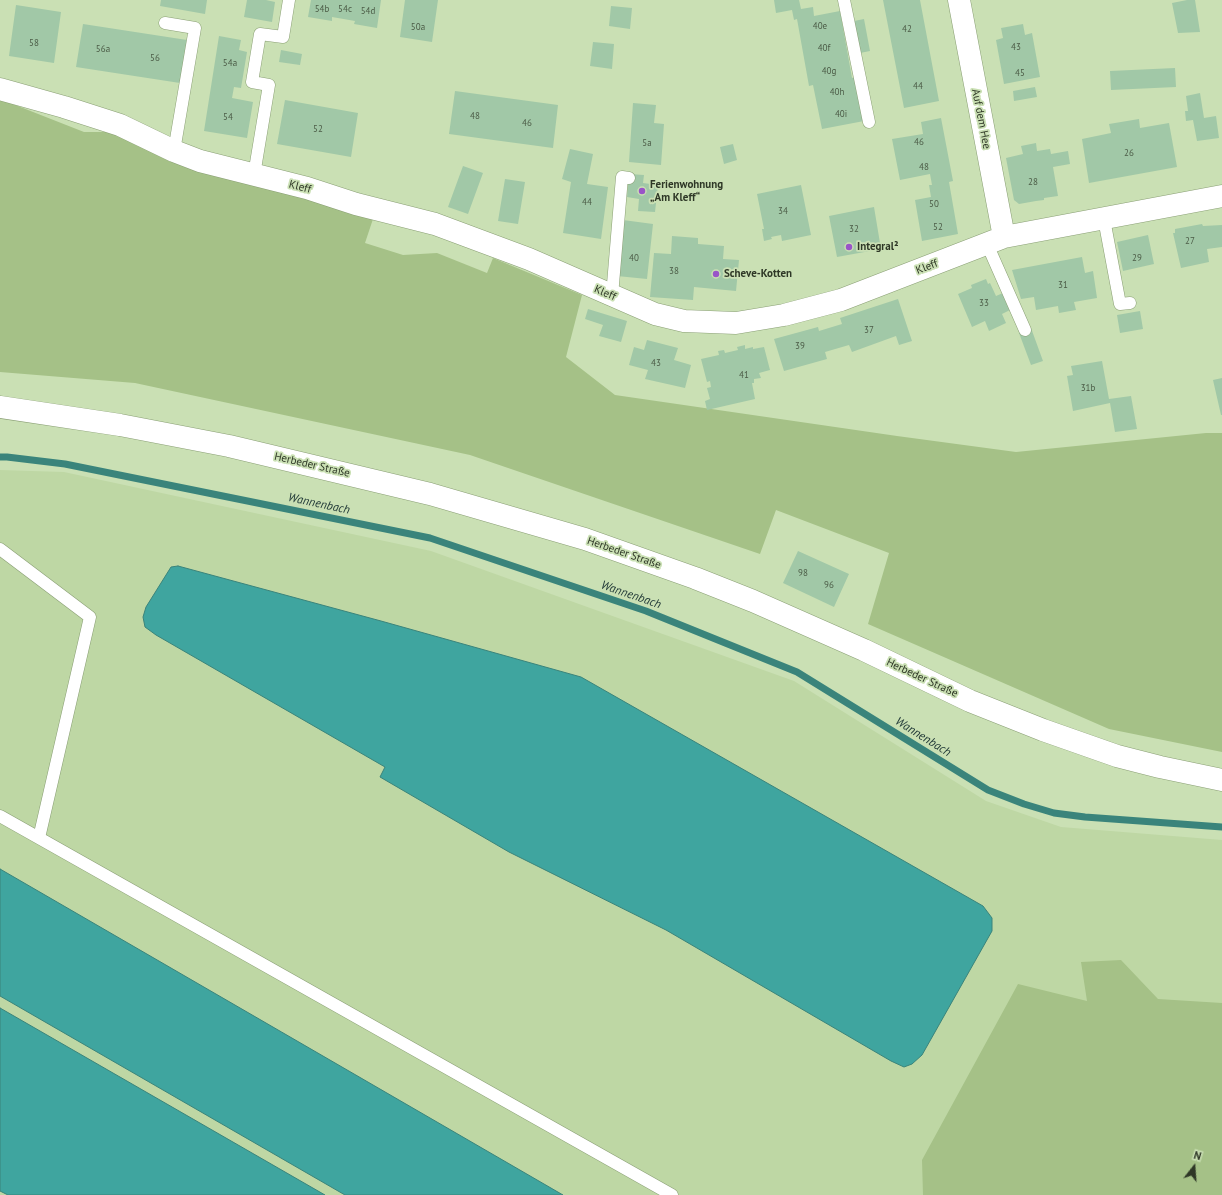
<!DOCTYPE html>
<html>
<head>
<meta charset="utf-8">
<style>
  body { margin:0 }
  #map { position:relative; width:1222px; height:1195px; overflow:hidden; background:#cae0b4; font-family:"PT Sans",sans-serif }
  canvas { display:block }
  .north { position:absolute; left:1174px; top:1147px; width:40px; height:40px; -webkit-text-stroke:3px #cae0b4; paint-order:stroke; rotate:17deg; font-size:11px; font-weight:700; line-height:16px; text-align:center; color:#2e3726 }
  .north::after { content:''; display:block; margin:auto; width:14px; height:18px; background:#2e3726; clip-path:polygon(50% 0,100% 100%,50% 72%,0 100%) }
</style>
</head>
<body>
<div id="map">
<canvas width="1222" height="1195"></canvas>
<div class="north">N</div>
</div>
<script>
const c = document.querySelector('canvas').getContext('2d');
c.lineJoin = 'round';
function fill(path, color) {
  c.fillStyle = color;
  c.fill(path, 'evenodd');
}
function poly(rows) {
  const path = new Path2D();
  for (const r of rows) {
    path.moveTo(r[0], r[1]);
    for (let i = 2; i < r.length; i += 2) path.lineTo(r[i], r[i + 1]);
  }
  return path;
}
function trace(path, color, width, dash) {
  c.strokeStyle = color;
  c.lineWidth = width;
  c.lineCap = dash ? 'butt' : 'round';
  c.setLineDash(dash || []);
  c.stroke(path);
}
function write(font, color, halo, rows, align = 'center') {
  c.font = font + ' "PT Sans",sans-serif';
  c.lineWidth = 3.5;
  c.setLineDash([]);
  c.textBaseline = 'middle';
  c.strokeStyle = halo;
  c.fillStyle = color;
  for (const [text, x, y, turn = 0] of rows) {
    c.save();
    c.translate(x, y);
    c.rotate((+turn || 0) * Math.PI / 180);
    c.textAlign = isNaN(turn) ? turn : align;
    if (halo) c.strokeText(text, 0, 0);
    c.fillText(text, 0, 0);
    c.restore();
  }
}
const built = poly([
  [0,470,64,472,431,551,794,681,986,801,1061,827,1222,840,1222,1195,0,1195]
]);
const green = poly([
  [0,99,84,132,110,132,374,216,365,243,403,255,437,253,487,273,493,258,582,295,566,357,615,395,897,436,1016,452,1206,433,1222,433,1222,752,1109,729,868,624,889,553,776,510,760,554,470,455,135,383,0,372],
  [1121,960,1158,999,1222,1003,1222,1195,923,1195,922,1160,1018,984,1087,1001,1081,962]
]);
const water = poly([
  [178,566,381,621,581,677,983,906,992,918,992,931,922,1055,912,1064,904,1067,891,1061,666,930,509,852,380,777,385,767,156,635,145,627,143,617,146,607,171,567,178,566],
  [0,869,563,1195,345,1195,0,996,0,869],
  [0,1008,325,1195,8,1195,0,1191,0,1008]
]);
const stream = poly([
  [0,457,7,457,65,464,430,538,646,611,797,672,988,790,1024,804,1054,813,1085,817,1222,827]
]);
const building = poly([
  [161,0,207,0,205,14,160,6],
  [247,0,266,0,275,2,272,22,244,17],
  [311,0,381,0,377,28,354,24,355,21,332,17,332,21,308,17],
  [405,0,438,0,432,42,400,37],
  [774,0,799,0,801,9,813,7,814,16,840,11,852,78,856,77,864,121,822,129,813,85,809,86,797,19,794,20,792,10,776,13],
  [883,0,920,0,939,101,904,108],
  [1187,0,1195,0,1200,32,1178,33,1172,3],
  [16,5,61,12,54,63,9,56],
  [611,6,632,8,630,29,609,26],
  [864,19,870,51,860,53,854,21],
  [83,24,187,40,180,83,76,67],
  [1023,24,1025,35,1032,33,1040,77,1004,84,996,40,1003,38,1001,28],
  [219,36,241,40,239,50,247,52,241,88,234,87,232,98,253,102,247,138,204,131],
  [593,42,614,44,612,69,590,66],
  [281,50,302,54,300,65,279,62],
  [1175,68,1176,87,1111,90,1110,71],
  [1035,87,1037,97,1014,101,1013,91],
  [455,91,558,105,553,148,449,134],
  [1200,93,1204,118,1216,116,1219,138,1197,141,1193,120,1186,121,1185,111,1188,111,1186,96],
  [285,100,358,113,351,157,277,144],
  [633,103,656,105,654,123,664,124,661,165,629,162],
  [941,118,953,181,949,182,958,234,922,241,915,200,931,197,929,185,932,185,930,174,900,180,892,139,923,134,921,122],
  [1139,119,1140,128,1169,123,1177,167,1089,183,1082,139,1111,133,1109,124],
  [1036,143,1037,151,1050,149,1051,154,1068,151,1070,164,1053,167,1058,196,1044,198,1044,200,1036,201,1019,204,1014,200,1006,158,1023,154,1021,146],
  [733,144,737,160,724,164,720,147],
  [570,149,593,154,587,184,608,187,601,239,563,233,571,182,562,179],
  [463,166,483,173,468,214,448,207],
  [629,174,644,175,643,183,658,185,655,212,638,211,639,199,627,197],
  [505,179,525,182,518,224,498,221],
  [801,185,811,235,782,241,781,235,771,237,772,239,764,241,762,229,764,229,757,194],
  [874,207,881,249,837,257,829,216],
  [623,220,653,224,647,279,617,276],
  [1202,224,1203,226,1222,225,1222,247,1207,249,1209,262,1181,268,1173,233,1175,233,1175,229],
  [1148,235,1154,264,1123,271,1117,242],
  [672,236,698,238,698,244,724,246,723,259,739,260,736,291,694,287,693,300,650,297,654,253,671,254],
  [1082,257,1085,273,1093,271,1097,298,1074,302,1076,310,1059,313,1058,306,1036,310,1034,297,1021,299,1012,270],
  [986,279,988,284,990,283,996,296,1003,293,1010,310,1002,314,1006,323,989,331,985,321,972,327,958,294,972,288,971,285],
  [898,299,912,341,899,345,896,336,852,352,849,345,825,352,827,359,784,371,774,339,818,327,819,331,842,324,840,318],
  [588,309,627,321,621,342,599,336,603,325,585,319],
  [1140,311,1143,329,1120,333,1117,315],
  [1031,328,1043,361,1031,365,1019,333],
  [647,340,678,348,674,360,691,365,685,388,645,379,648,370,629,365,634,347,644,350],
  [745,345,745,349,753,347,753,349,764,347,770,370,759,373,761,378,754,379,754,383,752,383,755,399,707,410,705,401,710,399,707,388,711,387,710,381,707,382,701,359,719,355,718,351,724,350,725,353,738,350,737,347],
  [1102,361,1109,399,1131,396,1137,429,1115,432,1110,403,1073,411,1067,376,1073,375,1071,366],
  [1222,378,1222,415,1221,415,1213,380],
  [798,551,849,574,834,607,783,583]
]);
const lane = poly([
  [844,0,869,122],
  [165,23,195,28,174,151],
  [254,175,269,85,252,82,260,34,283,37,289,0],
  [1104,219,1120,304,1130,303],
  [987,244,1025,330],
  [612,296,622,177,629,178],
  [0,549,90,617,39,838],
  [0,816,672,1195]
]);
const street = poly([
  [959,0,1004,237],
  [0,89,64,107,120,125,174,151,200,161,307,188,356,204,435,224,529,259,655,314,684,321,736,323,784,315,841,300,1004,237,1222,196]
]);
const secondary = poly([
  [0,407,120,425,229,446,430,494,585,539,695,578,753,601,864,650,970,701,1043,730,1117,756,1160,767,1222,780]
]);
const markers = [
  [642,191,4,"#9954c8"],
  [849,247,4,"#9954c8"],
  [716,274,4,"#9954c8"]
];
const numberNames = [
  ["54b",322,9],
  ["54c",345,9],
  ["54d",368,11],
  ["40e",820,26],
  ["50a",418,27],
  ["42",907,29],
  ["58",34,43],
  ["43",1016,47],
  ["40f",824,48],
  ["56a",103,49],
  ["56",155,58],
  ["54a",230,63],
  ["40g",829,71],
  ["45",1020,73],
  ["44",918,86],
  ["40h",837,92],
  ["40i",841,114],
  ["48",475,116],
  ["54",228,117],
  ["46",527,123],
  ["52",318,129],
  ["46",919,142],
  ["5a",647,143],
  ["26",1129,153],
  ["48",924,167],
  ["28",1033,182],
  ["44",587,202],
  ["50",934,204],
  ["34",783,211],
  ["52",938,227],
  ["32",854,229],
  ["27",1190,241],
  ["40",634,258],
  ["29",1137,258],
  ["38",674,271],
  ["31",1063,285],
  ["33",984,303],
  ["37",869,330],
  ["39",800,346],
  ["43",656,363],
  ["41",744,375],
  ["31b",1088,388],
  ["98",803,573],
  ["96",829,585]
];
const streetNames = [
  ["Auf dem Hee",981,119,79],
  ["Kleff",300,187,15],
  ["Kleff",927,267,-21],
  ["Kleff",605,293,23],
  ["Herbeder Straße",312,465,13],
  ["Herbeder Straße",624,553,19],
  ["Herbeder Straße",922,678,25]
];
const poiNames = [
  ["Ferienwohnung",650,185],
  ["„Am Kleff“",650,198],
  ["Integral²",857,247],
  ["Scheve-Kotten",724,274]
];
const waterNames = [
  ["Wannenbach",319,504,12],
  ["Wannenbach",631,595,19],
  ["Wannenbach",923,737,32]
];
fill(built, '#bed7a4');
fill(green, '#a5c187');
fill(water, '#3fa59f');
trace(water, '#3a847b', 1);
trace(stream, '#3a847b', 7);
fill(building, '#a1c8a7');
trace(lane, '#8a9f75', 13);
trace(street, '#8a9f75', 23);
trace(secondary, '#8a9f75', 23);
trace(lane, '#fff', 12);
trace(street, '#fff', 22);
trace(secondary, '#fff', 22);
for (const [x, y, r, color] of markers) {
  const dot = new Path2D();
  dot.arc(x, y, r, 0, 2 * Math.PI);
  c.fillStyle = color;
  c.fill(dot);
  trace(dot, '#cae0b4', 1.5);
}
write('9px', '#4b5b46', null, numberNames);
write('11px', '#2e3726', '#cae0b4', streetNames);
write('bold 11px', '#2e3726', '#cae0b4', poiNames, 'left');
write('italic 12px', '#223a38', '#cae0b4', waterNames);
</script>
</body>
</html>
